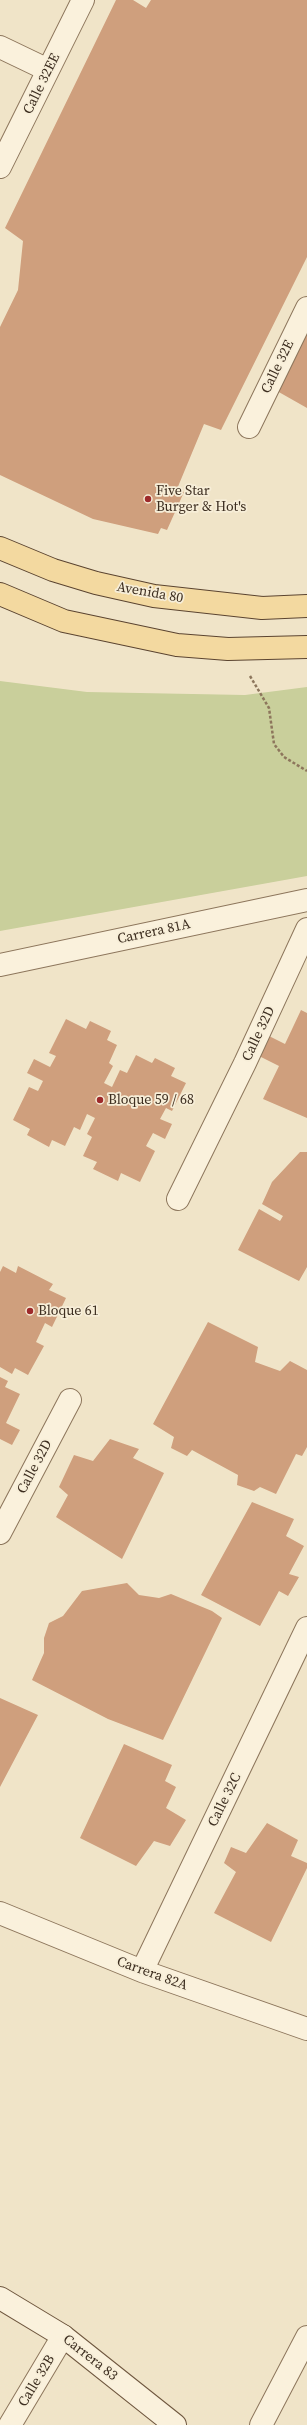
<!DOCTYPE html>
<html>
<head>
<meta charset="utf-8">
<style>
  body { margin:0 }
  canvas { display:block; background:#f0e4c8 }
</style>
</head>
<body>
<canvas width="307" height="2425"></canvas>
<script>
const c = document.querySelector('canvas').getContext('2d');
c.lineJoin = 'round';
function fill(path, color) {
  c.fillStyle = color;
  c.fill(path, 'evenodd');
}
function poly(rows) {
  const path = new Path2D();
  for (const r of rows) {
    path.moveTo(r[0], r[1]);
    for (let i = 2; i < r.length; i += 2) path.lineTo(r[i], r[i + 1]);
  }
  return path;
}
function trace(path, color, width, dash) {
  c.strokeStyle = color;
  c.lineWidth = width;
  c.lineCap = dash ? 'butt' : 'round';
  c.setLineDash(dash || []);
  c.stroke(path);
}
function write(font, color, halo, rows, align = 'center') {
  c.font = font + ' "Source Serif 4",serif';
  c.lineWidth = 3.5;
  c.setLineDash([]);
  c.textBaseline = 'middle';
  c.strokeStyle = halo;
  c.fillStyle = color;
  for (const [text, x, y, turn = 0] of rows) {
    c.save();
    c.translate(x, y);
    c.rotate((+turn || 0) * Math.PI / 180);
    c.textAlign = isNaN(turn) ? turn : align;
    if (halo) c.strokeText(text, 0, 0);
    c.fillText(text, 0, 0);
    c.restore();
  }
}
const green = poly([
  [0,681,87,692,245,695,307,687,307,876,0,931]
]);
const building = poly([
  [116,0,133,0,146,8,151,0,307,0,307,257,221,430,204,424,177,489,184,492,167,530,161,528,158,534,93,519,0,475,0,327,18,290,23,241,5,228],
  [307,328,307,408,277,391],
  [301,1010,307,1013,307,1118,263,1099,279,1066,259,1056,269,1036,285,1044],
  [66,1019,86,1029,90,1021,111,1031,107,1040,117,1045,109,1063,113,1066,104,1083,112,1087,120,1070,127,1073,136,1055,152,1063,155,1058,175,1068,171,1076,186,1083,172,1111,166,1108,160,1119,172,1124,165,1139,153,1133,146,1146,155,1151,140,1182,121,1173,118,1181,93,1169,97,1162,83,1156,92,1137,87,1134,95,1118,87,1114,80,1130,74,1127,65,1146,52,1140,49,1147,27,1135,30,1129,13,1120,29,1087,38,1091,43,1081,27,1073,34,1059,50,1067,56,1056,49,1053],
  [300,1152,307,1152,307,1267,299,1281,238,1250,259,1209,280,1221,283,1216,262,1204,272,1182],
  [3,1266,16,1273,18,1266,53,1284,49,1290,66,1298,52,1327,45,1323,36,1342,44,1346,28,1375,15,1368,12,1374,0,1367,0,1272],
  [208,1322,258,1347,255,1362,280,1371,290,1361,307,1370,307,1447,302,1456,296,1454,276,1494,260,1487,254,1491,237,1485,238,1475,192,1450,187,1456,171,1448,174,1437,153,1424],
  [0,1377,8,1381,5,1387,20,1394,6,1423,20,1430,12,1445,0,1439],
  [110,1439,139,1449,133,1458,164,1473,122,1559,56,1517,68,1495,59,1487,74,1455,93,1461],
  [252,1502,294,1519,286,1536,304,1546,289,1574,299,1577,288,1596,279,1591,260,1626,201,1595],
  [127,1583,139,1595,159,1598,171,1594,212,1611,222,1618,163,1740,108,1719,32,1680,44,1653,44,1638,49,1623,63,1616,82,1591],
  [0,1698,38,1715,0,1787],
  [124,1744,172,1765,165,1781,176,1787,166,1808,186,1820,170,1846,154,1841,136,1866,80,1838],
  [267,1823,298,1840,291,1856,307,1863,307,1868,271,1942,214,1913,236,1872,224,1863,231,1847,246,1853]
]);
const path = poly([
  [250,676,269,708,274,744,284,757,307,771]
]);
const street = poly([
  [0,47,48,70],
  [0,167,83,0],
  [249,427,307,308],
  [0,965,307,900],
  [178,1199,245,1063,307,929],
  [0,1533,70,1400],
  [0,1913,142,1971,307,2029],
  [142,1971,307,1628],
  [10,2425,63,2336],
  [261,2425,307,2337]
]);
const secondary = poly([
  [0,2298,63,2336,175,2425]
]);
const primary = poly([
  [0,548,53,570,96,583,154,596,262,608,307,606],
  [0,594,64,621,177,645,228,649,307,647]
]);
const markers = [
  [148,499,4,"#9e2a2b"],
  [100,1100,4,"#9e2a2b"],
  [30,1311,4,"#9e2a2b"]
];
const streetNames = [
  ["Calle 32EE",42,84,-64],
  ["Calle 32E",278,367,-64],
  ["Avenida 80",150,593,10],
  ["Carrera 81A",154,932,-12],
  ["Calle 32D",259,1034,-65],
  ["Calle 32D",35,1467,-62],
  ["Calle 32C",225,1800,-64],
  ["Carrera 82A",152,1974,20],
  ["Carrera 83",90,2358,38],
  ["Calle 32B",37,2381,-59]
];
const poiNames = [
  ["Five Star",156,491],
  ["Burger & Hot's",156,507],
  ["Bloque 59 / 68",108,1100],
  ["Bloque 61",38,1311]
];
fill(green, '#c9cf9b');
fill(building, '#cf9f7d');
trace(street, '#8d765c', 24);
trace(secondary, '#6f573f', 24);
trace(primary, '#5b4430', 24);
trace(path, '#8d765c', 2.5, [3, 2]);
trace(street, '#faf1dc', 22);
trace(secondary, '#faf1dc', 22);
trace(primary, '#f3d9a0', 22);
for (const [x, y, r, color] of markers) {
  const dot = new Path2D();
  dot.arc(x, y, r, 0, 2 * Math.PI);
  c.fillStyle = color;
  c.fill(dot);
  trace(dot, '#f7eed8', 1.5);
}
write('14px', '#3d2e20', '#f7eed8', streetNames);
write('14px', '#3d2e20', '#f7eed8', poiNames, 'left');
</script>
</body>
</html>
